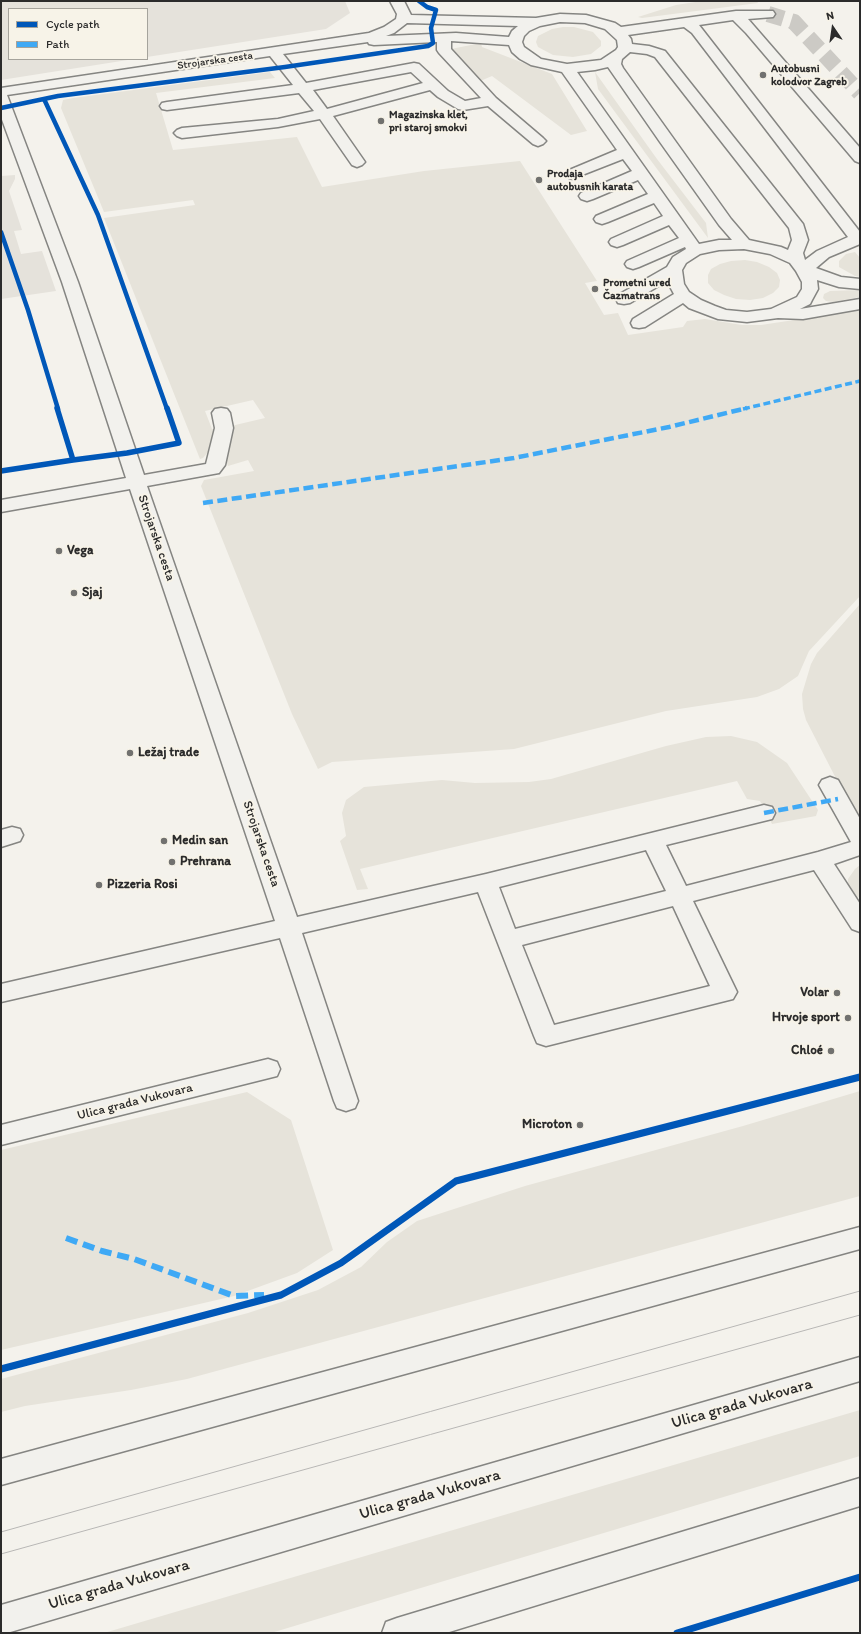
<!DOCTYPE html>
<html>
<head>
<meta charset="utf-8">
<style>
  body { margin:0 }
  #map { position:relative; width:861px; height:1634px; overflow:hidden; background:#f4f2ec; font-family:Itim,sans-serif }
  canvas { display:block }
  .frame { position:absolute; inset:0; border:2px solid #2b2b2b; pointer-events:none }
  .legend { position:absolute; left:8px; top:8px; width:140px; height:52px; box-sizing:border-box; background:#f7f3e8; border:1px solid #a5a39c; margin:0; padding:5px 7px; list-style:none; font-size:12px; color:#2b2b2b }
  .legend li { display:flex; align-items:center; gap:8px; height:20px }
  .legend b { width:20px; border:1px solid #a5a39c }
  .north { position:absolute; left:813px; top:8px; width:40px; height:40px; -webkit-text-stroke:3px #f7f3e8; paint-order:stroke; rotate:347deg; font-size:11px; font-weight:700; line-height:16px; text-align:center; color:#2b2b2b }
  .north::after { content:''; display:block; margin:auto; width:14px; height:18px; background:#2b2b2b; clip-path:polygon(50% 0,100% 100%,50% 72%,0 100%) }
</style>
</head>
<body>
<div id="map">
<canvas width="861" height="1634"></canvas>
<div class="frame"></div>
<ul class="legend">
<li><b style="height:5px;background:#0057b8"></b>Cycle path</li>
<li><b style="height:5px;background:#3fa9f5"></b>Path</li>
</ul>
<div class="north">N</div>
</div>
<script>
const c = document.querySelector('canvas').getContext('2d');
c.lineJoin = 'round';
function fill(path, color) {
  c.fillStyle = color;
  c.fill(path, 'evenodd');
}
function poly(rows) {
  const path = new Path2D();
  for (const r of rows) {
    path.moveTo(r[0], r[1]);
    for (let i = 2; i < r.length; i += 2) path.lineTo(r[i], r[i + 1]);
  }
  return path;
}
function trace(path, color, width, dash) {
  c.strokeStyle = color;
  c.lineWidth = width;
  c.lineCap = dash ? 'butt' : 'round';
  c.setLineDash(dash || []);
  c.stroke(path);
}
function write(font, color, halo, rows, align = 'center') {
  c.font = font + ' Itim,sans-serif';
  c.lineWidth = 4;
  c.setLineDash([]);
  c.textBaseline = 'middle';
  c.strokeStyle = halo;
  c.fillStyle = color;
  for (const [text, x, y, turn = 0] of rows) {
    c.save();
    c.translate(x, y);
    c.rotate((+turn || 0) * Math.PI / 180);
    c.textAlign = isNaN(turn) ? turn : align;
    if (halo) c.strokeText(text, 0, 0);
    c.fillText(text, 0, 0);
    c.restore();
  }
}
const built = poly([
  [1,1,345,1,350,13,326,29,147,57,147,9,9,9,9,59,134,59,1,80],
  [15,175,15,179,9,191,22,230,14,231,21,254,42,251,56,291,1,299,1,176]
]);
const green = poly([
  [702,1,757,1,758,3,642,18,638,17,676,5],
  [563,27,574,27,593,32,601,41,601,46,591,54,573,57,553,55,538,47,536,42,538,36,552,29],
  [481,43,482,47,552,74,587,131,571,135,492,76,478,82,446,50],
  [270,72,275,78,156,93,173,150,297,137,322,187,424,171,520,161,597,281,585,283,604,315,618,313,628,335,683,327,687,321,705,319,742,325,761,325,860,310,860,596,809,651,798,676,779,689,757,697,666,711,514,749,332,762,318,769,292,714,201,486,204,480,254,471,248,460,228,466,224,455,231,426,265,418,253,400,205,411,212,429,216,429,215,435,208,452,203,458,200,459,104,218,195,205,193,200,104,212,61,108,63,100,73,98],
  [595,72,657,159,706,223,708,238,598,89],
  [855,252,860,258,860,277,855,276,839,267,839,261,846,254],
  [745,260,757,262,769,267,777,273,780,280,779,287,773,293,763,298,750,300,736,299,724,295,714,290,708,283,708,275,711,269,720,264,731,261],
  [860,290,860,297,833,302,826,301,823,298,824,294,830,291],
  [860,604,860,817,846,798,806,720,803,709,802,694,811,664,817,653],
  [731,736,757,742,787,763,818,810,816,816,772,824,760,801,747,799,737,781,360,869,368,889,357,890,340,841,346,836,342,813,346,800,364,787,442,780,475,783,529,782,551,779,666,746,706,737],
  [860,865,860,897,854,898,848,890,848,879,855,869],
  [860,1091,860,1196,187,1379,131,1390,25,1406,1,1412,1,1379,248,1313,318,1290,361,1267,387,1242,417,1221,525,1186,743,1126],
  [247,1092,291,1120,333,1250,297,1273,234,1296,1,1350,1,1150],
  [860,1410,860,1456,271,1633,104,1633]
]);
const minorTunnel = poly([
  [768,14,794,22,860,93]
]);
const minor = poly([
  [390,1,404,1,411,15,536,18,560,14,586,15,615,23,621,27,736,11,773,11,775,14,773,17,748,19,860,148,860,163,855,161,746,33,733,20,699,25,860,232,860,244,829,257,816,268,841,277,860,279,860,289,839,287,817,280,818,289,812,300,810,304,800,309,860,299,860,309,803,319,778,318,747,322,718,319,689,308,683,303,645,327,639,328,633,327,631,323,633,319,674,294,667,281,630,303,624,304,618,303,616,299,618,295,667,267,673,257,686,249,685,247,639,267,633,269,627,267,625,264,627,261,679,238,669,225,623,245,617,247,611,245,609,242,611,239,663,216,654,203,608,222,602,224,596,222,594,219,596,216,648,194,638,180,593,199,587,201,581,199,579,196,581,193,632,171,623,159,577,177,572,179,567,177,564,174,567,171,617,150,562,72,531,65,520,59,512,52,509,45,451,41,451,49,496,98,543,138,546,141,543,144,538,146,533,144,488,106,463,110,458,109,438,97,430,90,333,116,365,162,362,165,357,167,352,165,320,119,278,127,182,138,177,136,174,133,177,130,182,128,278,119,314,111,299,93,167,110,162,109,160,106,162,103,167,102,293,85,270,56,7,95,78,282,144,475,206,464,215,428,212,413,215,409,221,408,227,409,230,413,233,428,225,465,219,473,147,486,297,917,486,874,764,805,772,807,775,813,772,819,666,845,686,886,818,852,851,842,819,785,822,780,830,777,838,780,860,819,860,855,834,864,860,904,860,932,852,929,814,870,693,901,737,992,733,999,546,1046,537,1043,534,1036,478,892,302,933,358,1101,355,1108,346,1111,337,1108,334,1101,280,938,1,1002,1,984,275,921,130,489,1,512,1,500,126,478,62,282,1,117,1,88,369,33,384,27,396,19,397,14,390,1],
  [560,22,585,23,605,29,617,40,618,47,616,50,601,60,567,64,541,59,524,47,522,42,524,36,529,31,540,26,560,22],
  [407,23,518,26,512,31,509,37,456,33,386,36,394,33,407,23],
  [684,27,692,33,848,237,817,251,805,260,803,253,808,240,803,224,665,51,649,46,632,44,631,39,628,35,684,27],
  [368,42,369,44,374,45,437,42,437,50,439,53,481,98,465,101,448,91,419,64,414,63,306,83,283,54,368,42],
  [630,52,647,54,655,57,789,228,792,240,788,250,781,247,749,240,731,219,623,68,621,64,622,59,630,52],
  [608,67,660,142,719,225,732,240,719,240,699,244,577,72,595,70,608,67],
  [411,72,423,83,327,109,313,90,411,72],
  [744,249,770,254,790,263,796,271,802,282,802,289,797,297,771,309,747,312,726,310,715,306,701,300,689,292,684,284,682,270,686,263,700,254,719,250,744,249],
  [646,850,666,891,515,929,499,887,646,850],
  [673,906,710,986,554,1025,522,945,673,906],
  [12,827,20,829,23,835,20,841,1,847,1,830,12,827],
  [268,1059,277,1062,280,1069,277,1076,1,1145,1,1125,268,1059],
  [860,1478,860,1506,446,1633,382,1633,386,1622,397,1618,860,1478]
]);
const major = poly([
  [860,1227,860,1249,1,1485,1,1459,860,1227],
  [860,1357,860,1381,7,1633,1,1633,1,1605,860,1357]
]);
const tram = poly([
  [1,1532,860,1291],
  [1,1554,860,1315]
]);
const quietFar2 = poly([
  [743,409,860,381]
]);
const quietFar1 = poly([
  [203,503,514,458,669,427,747,408],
  [764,813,838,799]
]);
const quiet = poly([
  [66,1238,102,1251,134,1259,234,1296,264,1295]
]);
const cyclewayFar2 = poly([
  [44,99,98,215,167,409],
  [1,108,58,96,285,67,428,46,433,43,431,28,436,10,427,7,419,1],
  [1,232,28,310,58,409]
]);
const cyclewayFar1 = poly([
  [57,408,73,460,127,453,179,443,167,408],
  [1,471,73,460]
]);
const cycleway = poly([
  [1,1369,281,1295,341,1263,456,1181,860,1077],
  [677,1633,860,1577]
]);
const markers = [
  [763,75,4,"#71716f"],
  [381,121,4,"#71716f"],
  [539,180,4,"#71716f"],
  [595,289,4,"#71716f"],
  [59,551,4,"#71716f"],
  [74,593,4,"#71716f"],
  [130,753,4,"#71716f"],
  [164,841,4,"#71716f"],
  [172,862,4,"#71716f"],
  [99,885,4,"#71716f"],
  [837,993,4,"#71716f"],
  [848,1018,4,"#71716f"],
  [831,1051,4,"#71716f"],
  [580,1125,4,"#71716f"]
];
const farStreetnames = [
  ["Strojarska cesta",215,61,-8]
];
const farPoinames = [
  ["Autobusni",771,69],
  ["kolodvor Zagreb",771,82],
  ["Magazinska klet,",389,115],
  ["pri staroj smokvi",389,128],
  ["Prodaja",547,174],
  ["autobusnih karata",547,187],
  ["Prometni ured",603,283],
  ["Čazmatrans",603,296]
];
const streetNames = [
  ["Strojarska cesta",156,538,71],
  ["Strojarska cesta",261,844,71],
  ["Ulica grada Vukovara",135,1102,-14]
];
const poiNames = [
  ["Vega",67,551],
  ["Sjaj",82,593],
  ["Ležaj trade",138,753],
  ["Medin san",172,841],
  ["Prehrana",180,862],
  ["Pizzeria Rosi",107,885],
  ["Volar",829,993,"right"],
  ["Hrvoje sport",840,1018,"right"],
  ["Chloé",823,1051,"right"],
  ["Microton",572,1125,"right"]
];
const nearStreetnames = [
  ["Ulica grada Vukovara",742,1404,-16],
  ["Ulica grada Vukovara",430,1495,-16],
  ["Ulica grada Vukovara",119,1585,-16]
];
fill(built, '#e5e2db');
fill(green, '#e6e3da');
trace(minorTunnel, '#cccac5', 16, [16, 8]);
trace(minor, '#858582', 3);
trace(major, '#858582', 3);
fill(minor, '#f2f1ed');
fill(major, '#f2f1ed');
trace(tram, '#b8b7b5', 1);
trace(quietFar2, '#3fa9f5', 3.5, [7, 3.5]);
trace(quietFar1, '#3fa9f5', 4.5, [10, 4.5]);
trace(quiet, '#3fa9f5', 6, [12, 6]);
trace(cyclewayFar2, '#0057b8', 4.5);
trace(cyclewayFar1, '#0057b8', 5.5);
trace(cycleway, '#0057b8', 7);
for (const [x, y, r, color] of markers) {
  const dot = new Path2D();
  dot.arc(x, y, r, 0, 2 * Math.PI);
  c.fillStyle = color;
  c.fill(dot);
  trace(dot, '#f7f3e8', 1.5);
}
write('11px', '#2b2b2b', '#f7f3e8', farStreetnames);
write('bold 11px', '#2b2b2b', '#f7f3e8', farPoinames, 'left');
write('13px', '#2b2b2b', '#f7f3e8', streetNames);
write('bold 13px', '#2b2b2b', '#f7f3e8', poiNames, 'left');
write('16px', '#2b2b2b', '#f7f3e8', nearStreetnames);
</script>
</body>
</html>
